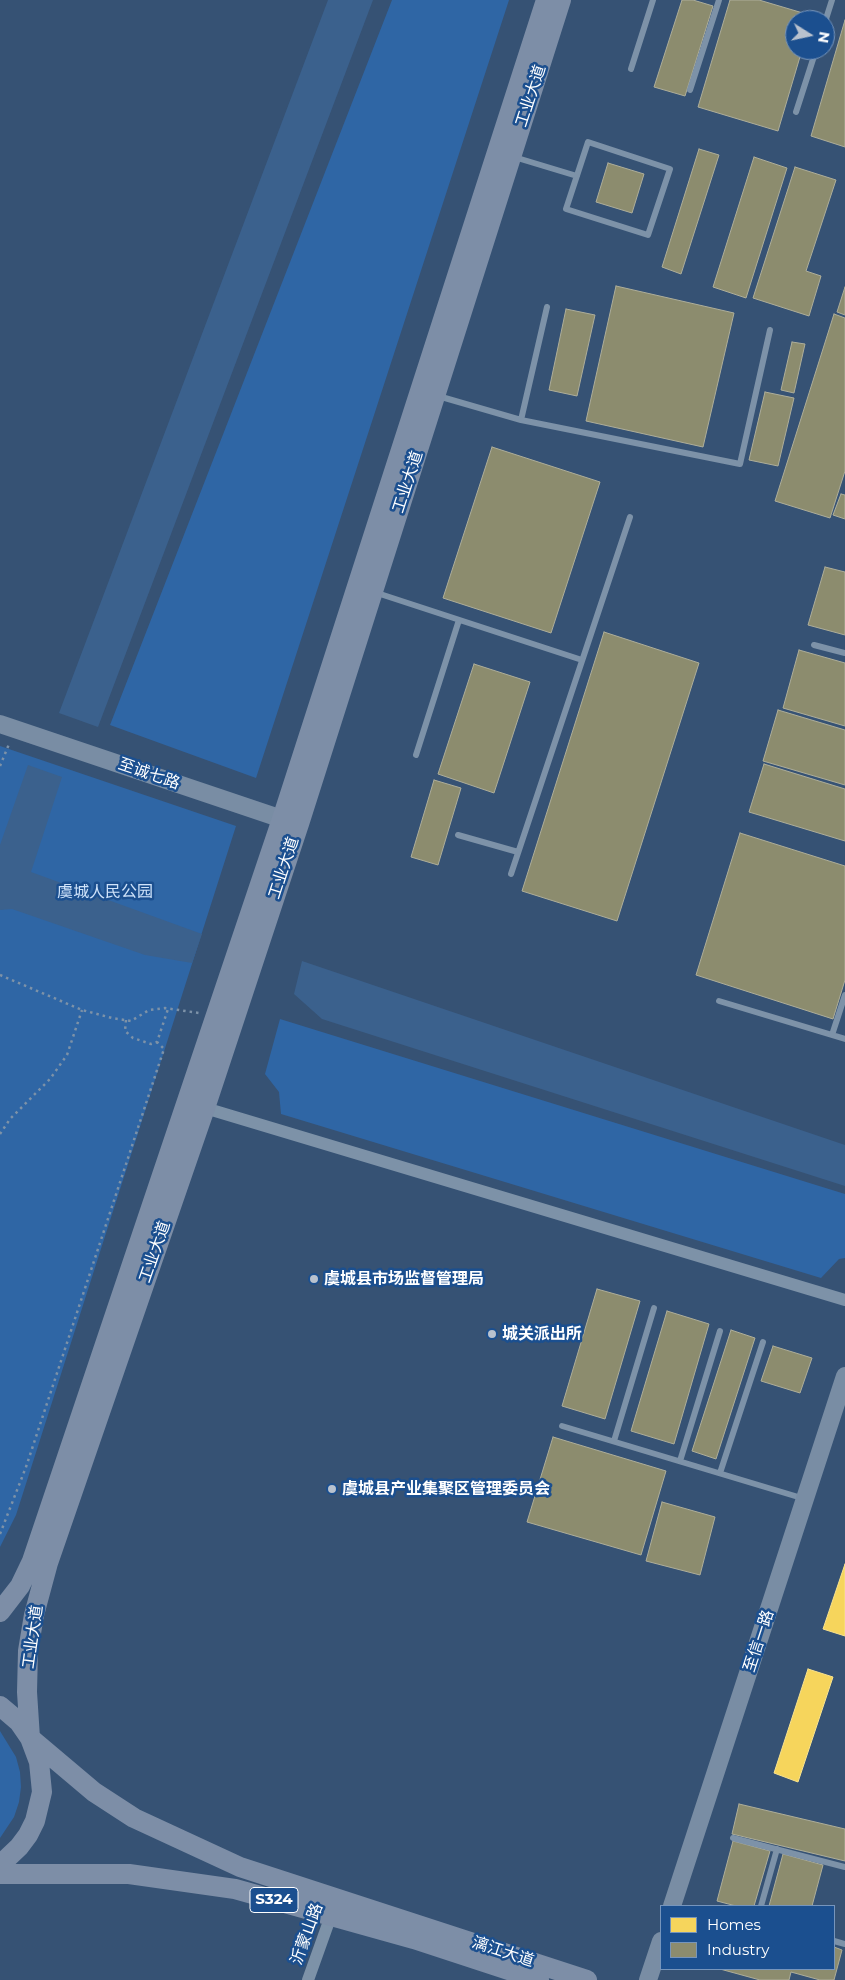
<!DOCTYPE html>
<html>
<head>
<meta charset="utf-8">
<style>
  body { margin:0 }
  #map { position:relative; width:845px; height:1980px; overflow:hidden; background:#365274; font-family:Montserrat,sans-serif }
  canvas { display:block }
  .legend { position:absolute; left:660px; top:1905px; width:175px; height:65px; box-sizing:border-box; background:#1b4f8f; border:1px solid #7695bc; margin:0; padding:6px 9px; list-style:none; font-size:15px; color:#fff }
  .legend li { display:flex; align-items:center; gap:10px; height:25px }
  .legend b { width:25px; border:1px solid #7695bc }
  .north { position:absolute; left:785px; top:10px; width:50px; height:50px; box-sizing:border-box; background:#1b4f8f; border:1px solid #7695bc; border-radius:50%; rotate:100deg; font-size:14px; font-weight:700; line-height:20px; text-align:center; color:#fff }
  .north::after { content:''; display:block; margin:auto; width:18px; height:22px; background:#b9c2ce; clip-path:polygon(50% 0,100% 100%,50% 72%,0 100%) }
</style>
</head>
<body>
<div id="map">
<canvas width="845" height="1980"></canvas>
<ul class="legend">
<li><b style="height:14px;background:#f6d55c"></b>Homes</li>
<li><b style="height:14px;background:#8c8c6e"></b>Industry</li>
</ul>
<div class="north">N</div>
</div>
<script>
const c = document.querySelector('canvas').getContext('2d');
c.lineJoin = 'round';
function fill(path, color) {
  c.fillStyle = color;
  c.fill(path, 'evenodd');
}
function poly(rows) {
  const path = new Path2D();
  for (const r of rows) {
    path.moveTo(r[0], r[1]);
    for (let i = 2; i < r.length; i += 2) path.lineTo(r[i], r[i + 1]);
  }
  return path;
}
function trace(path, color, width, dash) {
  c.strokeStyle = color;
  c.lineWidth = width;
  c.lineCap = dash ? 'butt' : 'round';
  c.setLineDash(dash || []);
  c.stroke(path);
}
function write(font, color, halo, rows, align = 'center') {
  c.font = font + ' Montserrat,"Noto Sans SC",sans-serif';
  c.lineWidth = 5;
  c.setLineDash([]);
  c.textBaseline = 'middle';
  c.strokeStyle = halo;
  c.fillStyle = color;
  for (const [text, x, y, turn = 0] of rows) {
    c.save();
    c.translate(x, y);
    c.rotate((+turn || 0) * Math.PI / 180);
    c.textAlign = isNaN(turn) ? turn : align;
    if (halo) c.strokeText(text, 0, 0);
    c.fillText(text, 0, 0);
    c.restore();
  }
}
const green = poly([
  [392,0,509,0,256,778,110,725],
  [0,746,236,826,16,1515,0,1547],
  [280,1019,845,1194,845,1258,839,1259,821,1278,281,1114,279,1092,265,1074],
  [0,1731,16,1757,20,1772,21,1787,19,1802,14,1817,0,1838]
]);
const water = poly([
  [328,0,373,0,98,727,59,713],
  [28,765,62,777,31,872,202,934,192,963,145,955,12,909,0,910,0,845],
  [302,961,845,1145,845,1186,322,1019,294,994]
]);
const homes = poly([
  [845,1564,845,1636,823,1629,845,1564],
  [808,1669,833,1677,798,1782,774,1773,808,1669]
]);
const industry = poly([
  [682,0,693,0,713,6,685,96,654,87,682,0],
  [730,0,759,0,813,16,811,20,795,20,795,50,802,50,778,131,698,107,730,0],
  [845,20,845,147,811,136,845,20],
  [699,149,719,155,681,274,662,267,699,149],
  [754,157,787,168,746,298,713,287,754,157],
  [608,163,644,174,632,213,596,202,608,163],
  [795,167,836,180,806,271,821,276,809,316,753,298,795,167],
  [616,286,734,313,703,447,586,421,616,286],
  [845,287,845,315,837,312,845,287],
  [566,309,595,315,577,396,549,390,566,309],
  [834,314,845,318,845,471,830,518,775,501,834,314],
  [792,342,805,344,794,393,781,390,792,342],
  [765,392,794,398,778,466,749,460,765,392],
  [492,447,600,482,551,633,443,598,492,447],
  [841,494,845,495,845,519,833,515,841,494],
  [825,567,845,572,845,635,808,625,825,567],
  [604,632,699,663,617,921,522,891,604,632],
  [799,650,845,663,845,726,783,708,799,650],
  [474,664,530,682,494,793,438,774,474,664],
  [778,710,845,730,845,785,763,761,778,710],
  [764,764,845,789,845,841,749,812,764,764],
  [434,780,461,788,438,865,411,857,434,780],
  [740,833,845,866,845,980,833,1019,696,975,740,833],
  [597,1289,640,1301,605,1419,562,1406,597,1289],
  [667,1311,709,1324,674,1444,631,1431,667,1311],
  [731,1330,755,1338,716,1459,692,1451,731,1330],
  [773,1346,812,1358,800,1393,761,1381,773,1346],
  [553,1437,666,1471,641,1555,527,1522,553,1437],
  [662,1502,715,1517,700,1575,646,1561,662,1502],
  [739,1804,845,1829,845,1861,732,1834,739,1804],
  [733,1841,770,1851,754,1906,736,1906,717,1901,733,1841],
  [783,1854,823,1865,812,1906,769,1906,783,1854],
  [834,1947,842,1950,834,1980,820,1980,791,1972,789,1980,760,1980,720,1969,834,1969,834,1947]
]);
const path = poly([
  [0,766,9,744],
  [0,975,82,1010,112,1018,131,1021,149,1010,165,1008,199,1013],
  [126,1020,125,1031,133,1038,151,1044,157,1042,168,1009],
  [0,1134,10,1119,50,1079,67,1055,82,1010],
  [0,1534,26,1467,164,1049,157,1042]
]);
const lane = poly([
  [825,22,832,0],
  [631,69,653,0],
  [690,90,719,0],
  [796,112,816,50],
  [588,142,670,169,648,235,566,209,588,142],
  [514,157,577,176],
  [438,396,521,420,740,464,770,330],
  [521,420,547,307],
  [374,592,582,660],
  [814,645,845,653],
  [416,755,459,620],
  [458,835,518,852],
  [511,874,630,517],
  [719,1001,845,1039],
  [832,1035,845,995],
  [562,1426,805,1499],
  [614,1441,654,1308],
  [680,1461,720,1331],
  [720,1473,763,1342],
  [733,1838,845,1867],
  [761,1906,777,1849],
  [834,1941,845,1944]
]);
const street = poly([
  [205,1108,845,1300],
  [308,1980,333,1910]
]);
const secondary = poly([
  [0,724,294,823],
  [672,1906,845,1376],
  [648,1980,661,1941]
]);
const primary = poly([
  [561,0,299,824,205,1108,48,1563,34,1615,28,1651,27,1692,30,1738,94,1792,134,1818,240,1867,587,1980],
  [0,1612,20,1586,32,1561,282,819,546,0],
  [0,1706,19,1722,30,1738,39,1762,42,1792,35,1821,28,1835,19,1847,0,1865],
  [0,1874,129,1874,235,1889,414,1939,539,1980]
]);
const markers = [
  [314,1279,5,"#b9c2ce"],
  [492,1334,5,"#b9c2ce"],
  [332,1489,5,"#b9c2ce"]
];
const shields = [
  [274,1900,48]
];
const shieldNames = [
  ["S324",274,1900]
];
const streetNames = [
  ["工业大道",531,96,-72],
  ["工业大道",408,482,-72],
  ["至诚七路",149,774,19],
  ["工业大道",284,868,-72],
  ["工业大道",155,1252,-71],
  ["工业大道",33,1637,-82],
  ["至信一路",759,1641,-72],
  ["沂蒙山路",307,1934,-70],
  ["漓江大道",503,1952,18]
];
const parkNames = [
  ["虞城人民公园",105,892]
];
const poiNames = [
  ["虞城县市场监督管理局",324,1279],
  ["城关派出所",502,1334],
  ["虞城县产业集聚区管理委员会",342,1489]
];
fill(green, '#2f66a5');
fill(water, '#3b618d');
fill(homes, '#f6d55c');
trace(homes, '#f9e28d', 1);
fill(industry, '#8c8c6e');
trace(industry, '#aeae9a', 1);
trace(path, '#7d92a8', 2.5, [2.5, 4]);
trace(lane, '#7d92a8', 6);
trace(street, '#7d92a8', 12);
trace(secondary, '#798da4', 18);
trace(primary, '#7d8ea7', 20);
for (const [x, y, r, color] of markers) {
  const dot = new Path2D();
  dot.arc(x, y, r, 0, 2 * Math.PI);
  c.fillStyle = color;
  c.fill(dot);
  trace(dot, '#1b4f8f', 2);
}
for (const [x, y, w] of shields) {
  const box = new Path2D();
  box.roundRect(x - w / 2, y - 12.5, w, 25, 4);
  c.fillStyle = '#1b4f8f';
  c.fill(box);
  trace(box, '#fff', 1);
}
write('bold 15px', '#fff', null, shieldNames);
write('16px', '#fff', '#1b4f8f', streetNames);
write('16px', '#cfe3fa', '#1b4f8f', parkNames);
write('bold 16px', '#fff', '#1b4f8f', poiNames, 'left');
</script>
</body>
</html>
